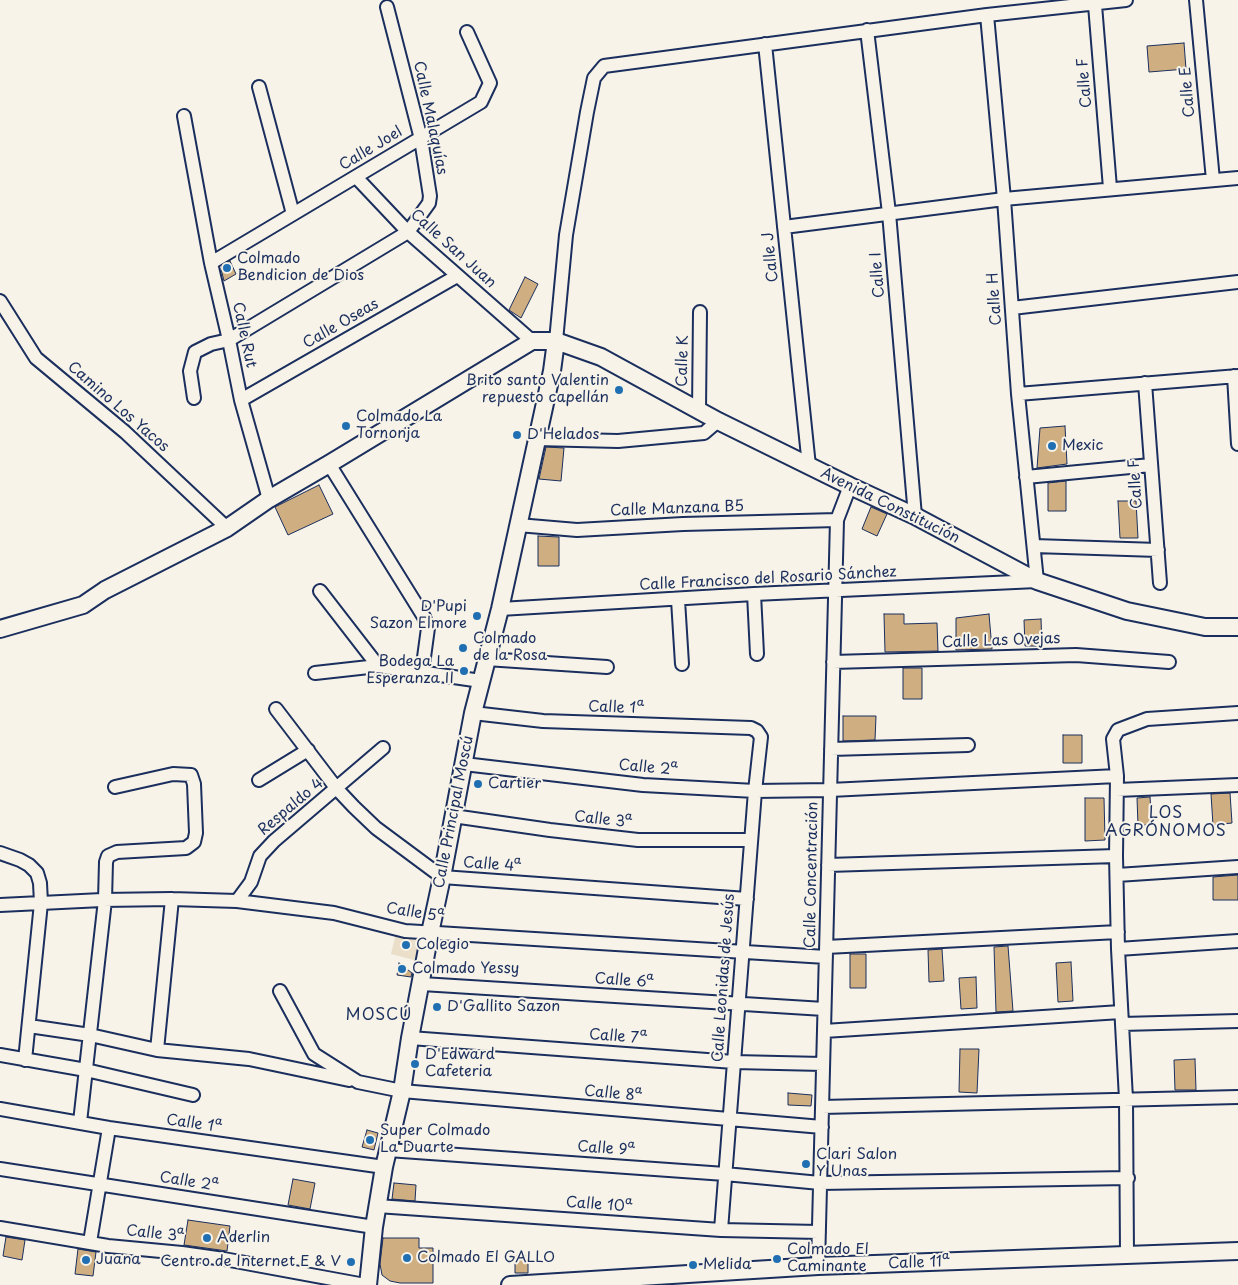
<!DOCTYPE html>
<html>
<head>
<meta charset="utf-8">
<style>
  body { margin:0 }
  canvas { display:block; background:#f7f3e8 }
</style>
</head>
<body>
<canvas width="1238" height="1285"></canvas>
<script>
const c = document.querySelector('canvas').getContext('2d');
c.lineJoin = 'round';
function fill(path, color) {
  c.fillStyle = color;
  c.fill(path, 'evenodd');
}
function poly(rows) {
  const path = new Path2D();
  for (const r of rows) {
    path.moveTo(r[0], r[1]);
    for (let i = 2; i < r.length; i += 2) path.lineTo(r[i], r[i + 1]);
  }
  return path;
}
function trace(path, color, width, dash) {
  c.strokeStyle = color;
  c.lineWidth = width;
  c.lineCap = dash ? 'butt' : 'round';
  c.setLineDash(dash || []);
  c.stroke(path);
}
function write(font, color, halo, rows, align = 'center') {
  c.font = font + ' "Playpen Sans",sans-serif';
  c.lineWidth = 4;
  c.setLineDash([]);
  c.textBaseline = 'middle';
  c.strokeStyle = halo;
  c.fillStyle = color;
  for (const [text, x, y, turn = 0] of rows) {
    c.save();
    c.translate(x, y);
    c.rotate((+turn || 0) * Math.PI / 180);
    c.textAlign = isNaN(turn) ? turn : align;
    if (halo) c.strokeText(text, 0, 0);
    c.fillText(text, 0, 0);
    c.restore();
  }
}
const built = poly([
  [396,933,422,936,414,960,391,954]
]);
const building = poly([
  [1184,43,1186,69,1149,72,1147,46,1184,43],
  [230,261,236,274,224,281,221,269,222,266,230,261],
  [525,277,538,284,521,318,509,310,525,277],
  [1065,426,1067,464,1037,468,1040,428,1065,426],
  [546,447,564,448,561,481,539,479,546,447],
  [1066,481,1066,511,1048,511,1048,483,1066,481],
  [319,485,333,514,288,535,275,507,319,485],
  [1118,501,1136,501,1138,538,1120,538,1118,501],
  [871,507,887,514,877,536,862,529,871,507],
  [538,536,559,537,559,566,538,566,538,536],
  [884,614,904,614,904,624,937,623,938,651,885,652,884,614],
  [989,614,992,649,956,650,956,618,989,614],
  [1041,619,1042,646,1025,646,1024,620,1041,619],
  [903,668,922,668,922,699,903,699,903,668],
  [843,716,876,716,875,740,843,741,843,716],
  [1063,735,1082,735,1082,763,1063,763,1063,735],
  [1230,793,1232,823,1213,825,1211,794,1230,793],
  [1150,797,1152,825,1138,825,1137,798,1150,797],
  [1085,798,1104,798,1105,840,1085,841,1085,798],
  [1238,875,1238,900,1213,900,1213,877,1238,875],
  [1008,946,1013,1011,996,1012,994,947,1008,946],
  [942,949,944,981,929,982,928,950,942,949],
  [850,954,866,954,866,988,850,988,850,954],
  [1071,962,1073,1001,1058,1002,1056,963,1071,962],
  [399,963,412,973,411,977,397,975,399,963],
  [976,977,977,1008,961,1009,959,978,976,977],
  [960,1049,979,1049,977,1093,959,1092,960,1049],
  [1195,1059,1196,1090,1175,1090,1174,1060,1195,1059],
  [788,1093,812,1095,811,1106,788,1105,788,1093],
  [367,1130,378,1133,374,1150,362,1147,367,1130],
  [293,1179,315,1183,310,1209,288,1205,293,1179],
  [394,1183,416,1185,415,1201,392,1199,394,1183],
  [188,1220,230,1226,227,1251,184,1245,188,1220],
  [6,1237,25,1240,22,1260,3,1256,6,1237],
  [383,1238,419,1238,419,1248,433,1248,433,1283,400,1283,390,1281,382,1275,380,1264,383,1238],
  [78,1249,96,1252,93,1276,75,1274,78,1249],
  [515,1256,528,1256,528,1273,515,1273,515,1256]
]);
const minor = poly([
  [1196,0,1213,180],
  [1095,5,1110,188],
  [867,30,889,213,915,516],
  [765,44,809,466],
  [259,87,293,214],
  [184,116,211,263,229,340,241,400,269,499],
  [356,177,408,232,532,341],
  [784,227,1004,199,1238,178],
  [211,263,481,102,490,83,467,32],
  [0,301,36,358,125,432,227,528],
  [1012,308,1238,282],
  [556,341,566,235,587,112,594,78,604,66,987,15,1126,0],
  [1234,376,1238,444],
  [1145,383,1160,583],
  [1018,394,1238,376],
  [194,398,190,371,195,352,211,344,229,340,408,232,429,203,430,196,421,139,387,7],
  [241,400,457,276],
  [699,411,700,312],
  [536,439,618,441,704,433,718,421],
  [329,464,424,617,428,628,422,672],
  [1026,477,1151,465],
  [518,525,577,530,683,524,837,520],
  [1034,546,1158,550],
  [320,591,378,666],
  [754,594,757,654],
  [678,600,682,664],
  [500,609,754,594,1037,581,1018,394,1004,199,987,15],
  [486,659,607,667],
  [833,662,1076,655,1169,662],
  [315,673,378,666,481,681],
  [276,709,337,789,354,807,376,828,442,877,747,899],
  [473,713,543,721,751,728,757,731,761,737,755,791,721,1230],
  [831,749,968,745],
  [464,764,643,785,755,791,830,790,1117,776],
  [259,780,308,750],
  [1117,790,1238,785],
  [453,816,550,830,638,840,751,840],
  [0,853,20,860,29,865,37,873,40,883,41,903,25,1060],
  [828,865,1116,856],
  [1117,875,1238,867],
  [237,901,251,882,260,856,274,841,383,748],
  [0,905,102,900,172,899,237,901,334,913,405,931,826,957],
  [826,947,1118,932],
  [1118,949,1238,941],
  [422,984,824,1009],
  [280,991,314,1054,358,1082,402,1091,822,1127],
  [1122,1024,1238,1021],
  [29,1026,90,1035,157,1050,249,1059,349,1080],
  [824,1031,1121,1012],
  [410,1038,734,1062,823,1064],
  [157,1050,172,899],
  [0,1055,86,1070,193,1095],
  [822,1107,1238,1097],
  [0,1109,109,1128,384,1167],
  [80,1122,105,900,106,862,108,856,117,852,186,848,194,842,196,833,194,784,191,775,173,774,115,787],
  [388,1150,725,1174,820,1183,1128,1178],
  [0,1169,374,1227],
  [377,1206,721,1230,819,1232],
  [0,1228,108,1246,182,1253,224,1259,365,1285],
  [90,1242,109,1128],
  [1127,1255,1126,1099,1118,949,1116,856,1117,776,1113,739,1118,730,1147,719,1238,713],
  [818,1266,837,520,850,486]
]);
const tertiary = poly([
  [0,629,83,605,105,590,227,528,269,499,329,464,532,341,556,341,601,357,718,421,850,486,915,516,1037,581,1127,611,1205,627,1238,627],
  [368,1285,374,1227,384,1167,402,1091,410,1038,430,933,442,877,473,713,500,609,552,371,556,341],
  [510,1285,818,1266,1238,1251]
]);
const markers = [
  [227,268,5,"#1f6fb2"],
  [619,390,5,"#1f6fb2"],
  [346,426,5,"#1f6fb2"],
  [517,435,5,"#1f6fb2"],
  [1052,446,5,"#1f6fb2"],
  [477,616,5,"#1f6fb2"],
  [463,648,5,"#1f6fb2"],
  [464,671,5,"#1f6fb2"],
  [478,784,5,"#1f6fb2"],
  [406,945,5,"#1f6fb2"],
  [402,969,5,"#1f6fb2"],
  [437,1007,5,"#1f6fb2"],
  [415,1064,5,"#1f6fb2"],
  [370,1140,5,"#1f6fb2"],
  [806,1164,5,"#1f6fb2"],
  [207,1238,5,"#1f6fb2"],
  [407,1258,5,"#1f6fb2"],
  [777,1259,5,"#1f6fb2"],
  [86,1260,5,"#1f6fb2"],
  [351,1262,5,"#1f6fb2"],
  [693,1265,5,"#1f6fb2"]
];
const streetNames = [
  ["Calle F",1085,83,-95],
  ["Calle E",1188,92,-95],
  ["Calle Malaquías",430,118,78],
  ["Calle Joel",371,149,-31],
  ["Calle San Juan",453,249,42],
  ["Calle J",771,257,-96],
  ["Calle I",878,275,-95],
  ["Calle H",995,299,-94],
  ["Calle Oseas",341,324,-30],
  ["Calle Rut",244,335,78],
  ["Calle K",683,361,-89],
  ["Camino Los Yacos",118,407,41],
  ["Calle F",1136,484,-94],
  ["Avenida Constitución",890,506,26],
  ["Calle Manzana B5",677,509,-2],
  ["Calle Francisco del Rosario Sánchez",768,579,-3],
  ["Calle Las Ovejas",1001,641,-2],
  ["Calle 1ª",616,708,2],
  ["Calle 2ª",648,768,5],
  ["Respaldo 4",291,807,-40],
  ["Calle Principal Moscú",454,812,-79],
  ["Calle 3ª",603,820,6],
  ["Calle 4ª",492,865,4],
  ["Calle Concentración",812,875,-89],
  ["Calle 5ª",415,913,9],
  ["Calle Leonidas de Jesús",724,978,-86],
  ["Calle 6ª",624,981,4],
  ["Calle 7ª",618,1037,4],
  ["Calle 8ª",613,1094,5],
  ["Calle 1ª",194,1124,8],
  ["Calle 9ª",606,1149,4],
  ["Calle 2ª",189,1182,9],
  ["Calle 10ª",599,1205,4],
  ["Calle 3ª",155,1234,6],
  ["Calle 11ª",919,1263,-2]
];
const poiNames = [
  ["Colmado",237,259],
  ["Bendicion de Dios",237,276],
  ["Brito santo Valentin",609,381,"right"],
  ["repuesto capellán",609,398,"right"],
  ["Colmado La",356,417],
  ["Tornonja",356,434],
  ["D'Helados",527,435],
  ["Mexic",1062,446],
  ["D'Pupi",467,607,"right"],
  ["Sazon Elmore",467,624,"right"],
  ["Colmado",473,639],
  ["de la Rosa",473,656],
  ["Bodega La",454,662,"right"],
  ["Esperanza II",454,679,"right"],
  ["Cartier",488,784],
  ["Colegio",416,945],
  ["Colmado Yessy",412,969],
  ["D'Gallito Sazon",447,1007],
  ["D'Edward",425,1055],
  ["Cafeteria",425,1072],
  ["Super Colmado",380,1131],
  ["La Duarte",380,1148],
  ["Clari Salon",816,1155],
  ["Y Unas",816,1172],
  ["Aderlin",217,1238],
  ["Colmado El",787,1250],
  ["Caminante",787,1267],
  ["Colmado El GALLO",417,1258],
  ["Juana",96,1260],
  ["Centro de Internet E & V",341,1262,"right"],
  ["Melida",703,1265]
];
const neighbourhoodNames = [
  ["LOS",1166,814],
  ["AGRÓNOMOS",1166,832],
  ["MOSCÚ",379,1016]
];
fill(built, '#ebdfc9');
fill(building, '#cfaf82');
trace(building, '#1b2f5e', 1);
trace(minor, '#1b2f5e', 16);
trace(tertiary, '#1b2f5e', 20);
trace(minor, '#f7f3e8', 12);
trace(tertiary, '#f7f3e8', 16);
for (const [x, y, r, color] of markers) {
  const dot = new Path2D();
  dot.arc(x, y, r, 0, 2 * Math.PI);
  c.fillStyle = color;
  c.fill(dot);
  trace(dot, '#f7f3e8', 2);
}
write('15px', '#1b2f5e', '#f7f3e8', streetNames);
write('15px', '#1b2f5e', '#f7f3e8', poiNames, 'left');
c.letterSpacing = '1px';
write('16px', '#1b2f5e', '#f7f3e8', neighbourhoodNames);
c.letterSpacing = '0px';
</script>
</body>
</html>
